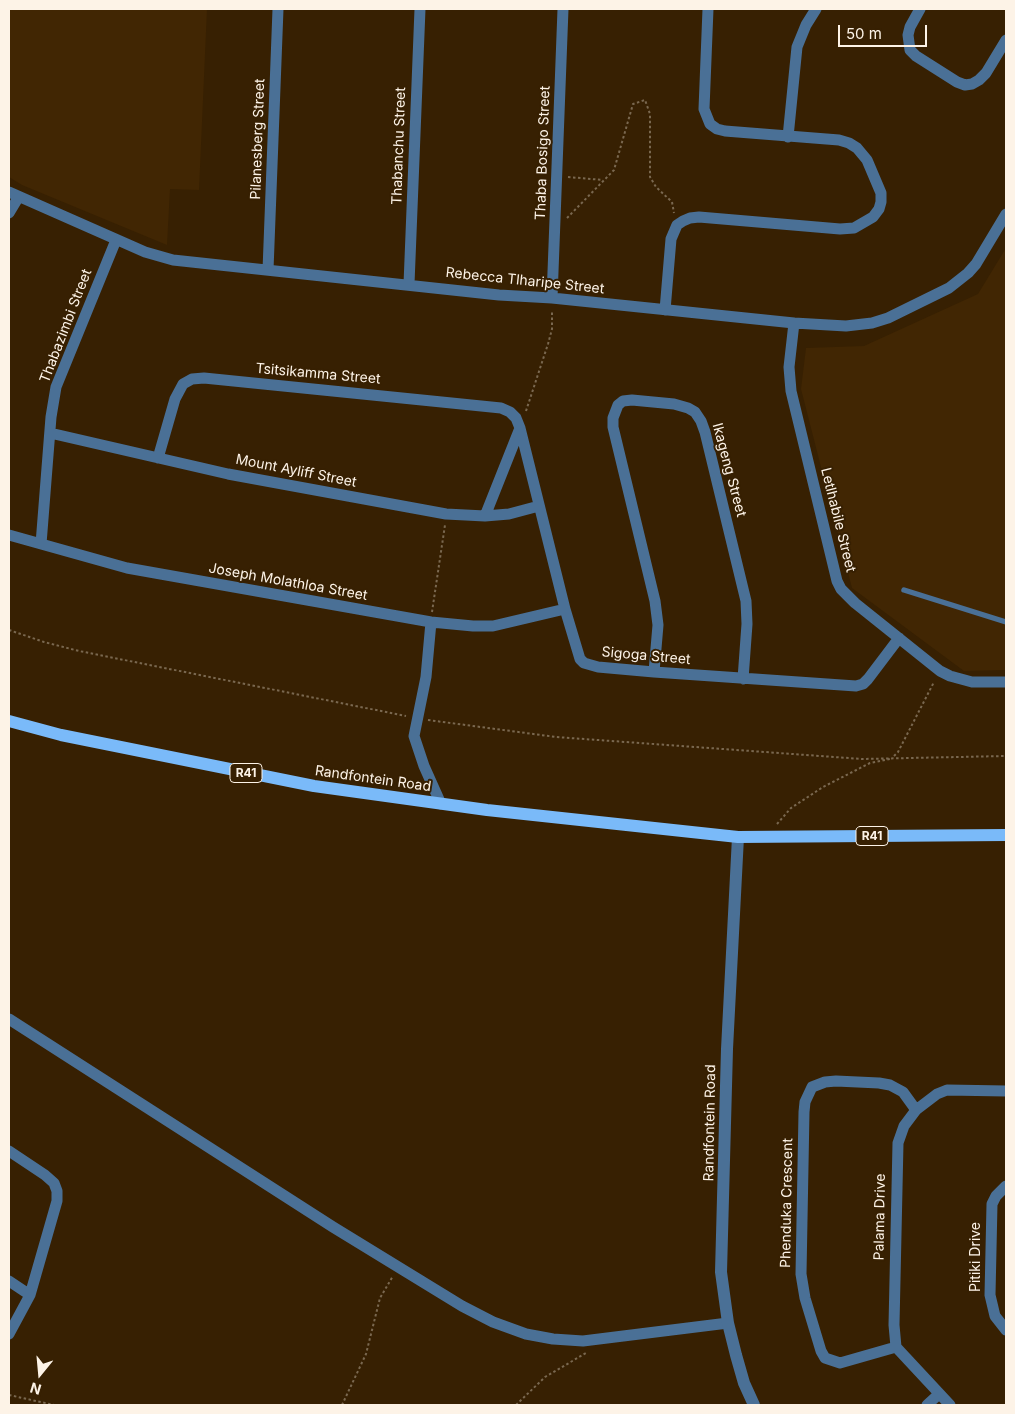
<!DOCTYPE html>
<html>
<head>
<meta charset="utf-8">
<style>
  body { margin:0 }
  #map { position:relative; width:1015px; height:1414px; overflow:hidden; background:#372002; font-family:Inter,sans-serif }
  canvas { display:block }
  .frame { position:absolute; inset:0; border:10px solid #fdf3e7; pointer-events:none }
  .north { position:absolute; left:15px; top:1349px; width:50px; height:50px; -webkit-text-stroke:4px #372002; paint-order:stroke; rotate:197deg; font-size:14px; font-weight:700; line-height:20px; text-align:center; color:#fdf3e7 }
  .north::after { content:''; display:block; margin:auto; width:18px; height:22px; background:#fdf3e7; clip-path:polygon(50% 0,100% 100%,50% 72%,0 100%) }
  .scale { position:absolute; left:838px; top:25px; width:89px; height:22px; box-sizing:border-box; border:2px solid #fdf3e7; border-top:0; padding-left:6px; font-size:15px; line-height:18px; white-space:nowrap; color:#fdf3e7; -webkit-text-stroke:4px #372002; paint-order:stroke }
</style>
</head>
<body>
<div id="map">
<canvas width="1015" height="1414"></canvas>
<div class="frame"></div>
<div class="north">N</div>
<div class="scale">50 m</div>
</div>
<script>
const c = document.querySelector('canvas').getContext('2d');
c.lineJoin = 'round';
function fill(path, color) {
  c.fillStyle = color;
  c.fill(path, 'evenodd');
}
function poly(rows) {
  const path = new Path2D();
  for (const r of rows) {
    path.moveTo(r[0], r[1]);
    for (let i = 2; i < r.length; i += 2) path.lineTo(r[i], r[i + 1]);
  }
  return path;
}
function trace(path, color, width, dash) {
  c.strokeStyle = color;
  c.lineWidth = width;
  c.lineCap = dash ? 'butt' : 'round';
  c.setLineDash(dash || []);
  c.stroke(path);
}
function write(font, color, halo, rows, align = 'center') {
  c.font = font + ' Inter,sans-serif';
  c.lineWidth = 4;
  c.setLineDash([]);
  c.textBaseline = 'middle';
  c.strokeStyle = halo;
  c.fillStyle = color;
  for (const [text, x, y, turn = 0] of rows) {
    c.save();
    c.translate(x, y);
    c.rotate((+turn || 0) * Math.PI / 180);
    c.textAlign = isNaN(turn) ? turn : align;
    if (halo) c.strokeText(text, 0, 0);
    c.fillText(text, 0, 0);
    c.restore();
  }
}
const built = poly([
  [9,9,207,9,199,190,170,189,167,245,22,185,9,177],
  [1006,248,1006,670,964,671,852,588,801,389,806,348,864,346,978,294]
]);
const path = poly([
  [568,177,603,180],
  [567,218,614,170,633,104,645,100,650,114,650,177,656,187,672,202,674,213],
  [526,411,548,344,552,329,552,310],
  [432,612,445,525],
  [9,630,44,642,79,651,406,716],
  [428,720,556,737,862,759,1006,756],
  [894,756,898,752,934,682],
  [777,824,791,808,823,787,870,763,890,759],
  [9,1395,54,1405],
  [342,1405,366,1354,380,1298,393,1276],
  [516,1405,545,1377,586,1353]
]);
const service = poly([
  [904,590,1006,622]
]);
const minor = poly([
  [920,9,910,27,908,35,910,50,916,56,957,82,965,85,972,84,979,80,986,73,1006,40],
  [788,137,797,47,806,25,816,9],
  [9,192,145,252,173,260,499,295,552,298,794,323,846,326,872,323,888,318,949,288,968,273,976,264,1006,214],
  [9,213,18,198],
  [268,270,278,9],
  [409,284,420,9],
  [552,298,563,9],
  [665,310,671,239,677,225,683,221,690,218,699,217,840,229,854,228,873,217,879,209,881,202,881,193,867,160,857,148,849,143,839,140,725,131,717,129,710,124,704,109,708,9],
  [794,323,789,367,791,391,837,581,841,589,855,603,940,671,950,676,972,682,1006,682],
  [50,433,228,474,446,514,485,516,509,514,539,506],
  [158,458,175,399,183,384,192,379,204,378,501,408,510,412,516,418,520,428,565,609,580,659,584,663,598,667,654,672,856,686,863,684,868,679,899,638],
  [485,516,520,428],
  [9,535,127,568,431,622,473,626,493,626,565,609],
  [41,544,51,417,56,387,116,240],
  [431,622,426,677,414,736,424,766,441,804],
  [654,672,658,625,655,601,613,427,613,418,618,405,623,401,632,400,674,404,688,408,695,412,701,421,705,432,746,601,747,624,743,679],
  [9,1019,333,1227,462,1306,493,1322,526,1334,553,1339,583,1341,728,1323],
  [9,1151,45,1175,54,1183,57,1191,57,1201,30,1295,9,1334],
  [1006,1186,996,1196,992,1204,990,1295,995,1316,1006,1330],
  [9,1281,30,1295],
  [896,1347,840,1363,825,1358,821,1351,805,1298,801,1274,804,1112,805,1102,812,1087,825,1082,836,1081,879,1083,890,1085,903,1092,916,1110],
  [927,1405,939,1394],
  [950,1405,896,1347,894,1325,898,1143,904,1126,916,1110,937,1094,947,1090,1006,1091]
]);
const tertiary = poly([
  [738,837,727,1049,721,1272,728,1323,736,1355,744,1383,754,1405]
]);
const primary = poly([
  [9,721,61,735,314,786,487,810,738,837,1006,835]
]);
const shields = [
  [246,773,32],
  [872,836,32]
];
const shieldNames = [
  ["R41",246,773],
  ["R41",872,836]
];
const streetNames = [
  ["Pilanesberg Street",258,139,-88],
  ["Thabanchu Street",399,146,-88],
  ["Thaba Bosigo Street",543,153,-88],
  ["Rebecca Tlharipe Street",525,281,6],
  ["Thabazimbi Street",66,326,-69],
  ["Tsitsikamma Street",318,374,5],
  ["Ikageng Street",729,470,75],
  ["Mount Ayliff Street",296,471,11],
  ["Letlhabile Street",838,520,76],
  ["Joseph Molathloa Street",288,582,10],
  ["Sigoga Street",646,656,5],
  ["Randfontein Road",373,779,8],
  ["Randfontein Road",710,1123,-89],
  ["Phenduka Crescent",787,1203,-89],
  ["Palama Drive",880,1217,-89],
  ["Pitiki Drive",976,1257,-90]
];
fill(built, '#412603');
trace(path, '#7a6850', 2, [2.5, 2.5]);
trace(service, '#4a7096', 5.5);
trace(minor, '#4a7096', 11);
trace(tertiary, '#4a7096', 12);
trace(primary, '#7abaf9', 12);
for (const [x, y, w] of shields) {
  const box = new Path2D();
  box.roundRect(x - w / 2, y - 9.5, w, 19, 4);
  c.fillStyle = '#372002';
  c.fill(box);
  trace(box, '#fdf3e7', 1);
}
write('bold 12px', '#fdf3e7', null, shieldNames);
write('14px', '#fdf3e7', '#372002', streetNames);
</script>
</body>
</html>
